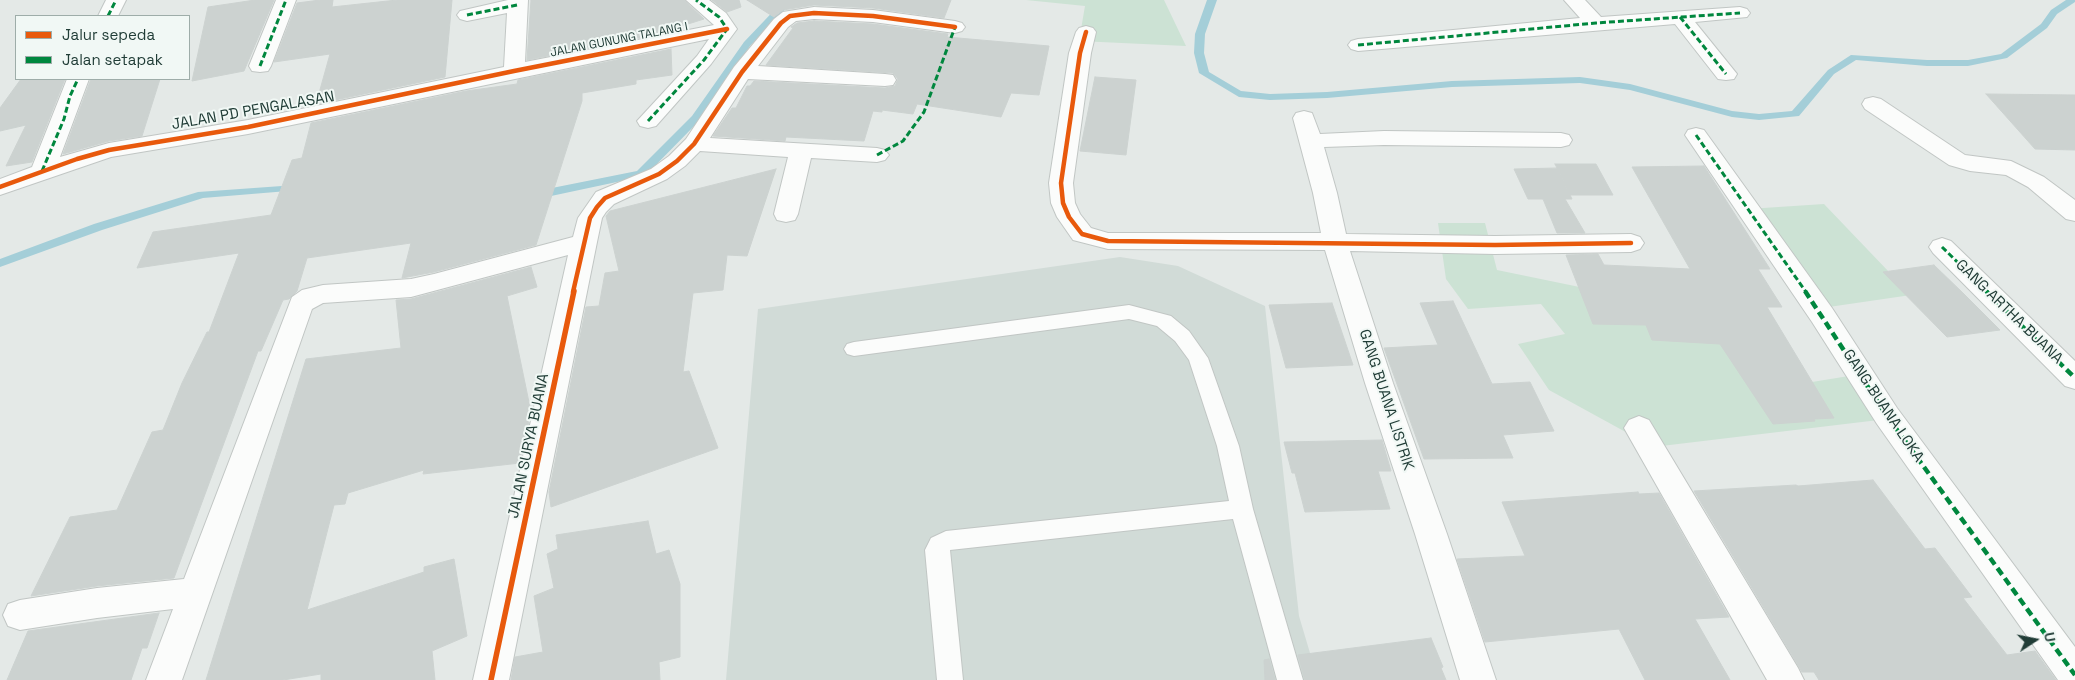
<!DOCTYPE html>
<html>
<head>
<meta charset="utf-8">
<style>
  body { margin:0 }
  #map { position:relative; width:2075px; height:680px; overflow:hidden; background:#e4e9e7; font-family:"Space Grotesk",sans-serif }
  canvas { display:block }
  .legend { position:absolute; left:15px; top:15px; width:175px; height:65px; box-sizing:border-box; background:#f1f8f5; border:1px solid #9eada9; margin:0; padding:6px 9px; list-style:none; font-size:15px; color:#213d37 }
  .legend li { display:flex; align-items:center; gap:10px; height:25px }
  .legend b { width:25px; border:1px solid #9eada9 }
  .north { position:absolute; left:2010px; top:615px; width:50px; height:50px; -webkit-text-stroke:4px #f1f8f5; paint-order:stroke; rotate:79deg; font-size:14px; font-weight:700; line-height:20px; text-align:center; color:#213d37 }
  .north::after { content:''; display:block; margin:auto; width:18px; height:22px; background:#213d37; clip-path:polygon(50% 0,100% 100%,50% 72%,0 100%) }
</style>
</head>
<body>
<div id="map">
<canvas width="2075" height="680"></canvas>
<ul class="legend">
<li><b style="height:6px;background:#e8590c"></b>Jalur sepeda</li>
<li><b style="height:6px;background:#00873e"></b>Jalan setapak</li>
</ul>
<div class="north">U</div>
</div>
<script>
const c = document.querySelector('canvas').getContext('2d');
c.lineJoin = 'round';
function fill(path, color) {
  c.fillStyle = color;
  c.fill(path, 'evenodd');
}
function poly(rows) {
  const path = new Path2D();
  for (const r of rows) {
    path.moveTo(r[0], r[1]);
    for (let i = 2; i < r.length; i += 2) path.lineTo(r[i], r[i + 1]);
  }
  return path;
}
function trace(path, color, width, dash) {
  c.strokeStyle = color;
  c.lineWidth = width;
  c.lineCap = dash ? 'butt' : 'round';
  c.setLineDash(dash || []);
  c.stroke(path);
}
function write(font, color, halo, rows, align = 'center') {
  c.font = font + ' "Space Grotesk",sans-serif';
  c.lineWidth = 4;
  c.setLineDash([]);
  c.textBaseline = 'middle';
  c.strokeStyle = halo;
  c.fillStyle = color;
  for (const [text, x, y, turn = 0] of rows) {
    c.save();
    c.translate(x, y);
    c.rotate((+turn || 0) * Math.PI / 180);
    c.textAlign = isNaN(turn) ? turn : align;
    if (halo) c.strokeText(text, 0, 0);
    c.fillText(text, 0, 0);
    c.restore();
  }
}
const built = poly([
  [1120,257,1178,266,1265,306,1299,616,1318,680,726,680,758,309]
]);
const green = poly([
  [1026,0,1164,0,1186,46,1079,41,1085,6],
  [1824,204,1911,295,1815,309,1748,209],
  [1438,223,1485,223,1497,270,1701,312,1763,390,1855,375,1887,419,1653,447,1549,390,1518,344,1565,334,1541,304,1468,309,1446,279]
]);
const stream = poly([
  [784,0,794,0,750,46,700,120,645,176,537,199,533,198,531,195,537,191,637,171,692,116,744,42,784,0],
  [1207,0,1217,0,1205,34,1204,53,1209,72,1241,91,1270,94,1327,92,1452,81,1580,77,1630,84,1732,111,1759,114,1792,111,1828,70,1851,55,1927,60,1968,60,2001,54,2041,24,2051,10,2066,0,2075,0,2075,2,2057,14,2047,28,2007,58,1968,66,1927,66,1856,60,1834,74,1799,116,1759,120,1732,117,1630,90,1580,83,1452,87,1327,98,1270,100,1239,97,1199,73,1194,53,1195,34,1207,0],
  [296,185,300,186,301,188,300,190,203,198,102,230,0,267,0,259,94,224,198,192,296,185]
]);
const building = poly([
  [255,0,274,0,244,71,192,81,208,7,255,0],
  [320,0,333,0,332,7,397,0,452,0,445,77,316,104,330,54,274,62,297,3,320,0],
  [531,0,684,0,704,19,669,30,669,32,527,60,531,0],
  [712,0,739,0,741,7,727,12,712,0],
  [747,0,951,0,944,18,873,8,814,5,783,10,774,17,747,0],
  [814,21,873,24,948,34,947,37,1049,46,1039,95,1011,93,1001,117,917,104,913,114,882,110,882,112,873,111,864,141,786,137,785,141,713,136,732,108,736,108,747,86,750,86,754,81,885,88,895,86,898,79,893,73,766,65,793,28,791,27,797,23,814,21],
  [671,49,672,75,636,80,636,84,582,93,582,101,536,245,434,272,402,278,411,243,307,258,297,291,289,299,283,300,261,351,258,351,174,578,97,586,31,596,70,517,117,510,152,432,163,430,182,383,207,332,209,332,239,253,137,268,153,232,271,215,292,160,302,158,311,123,466,91,517,84,518,80,671,49],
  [1095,77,1136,80,1126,155,1080,151,1095,77],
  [21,79,65,79,32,162,6,166,26,125,0,131,0,108,21,79],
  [91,79,160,79,142,136,109,141,63,154,91,79],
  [1986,94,2075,95,2075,150,2035,149,1986,94],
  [1555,164,1596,164,1613,195,1570,195,1555,164],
  [1704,166,1770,269,1758,269,1782,307,1767,307,1834,418,1814,419,1815,421,1773,424,1720,344,1652,340,1646,325,1593,324,1566,255,1598,254,1604,265,1690,269,1632,167,1704,166],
  [1557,168,1572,199,1565,199,1585,233,1557,233,1543,199,1528,199,1514,169,1557,168],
  [776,169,747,256,727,255,723,290,693,293,683,372,689,371,718,448,551,507,549,492,586,307,599,306,605,273,619,271,606,216,610,211,776,169],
  [1934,265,1963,293,2000,330,1947,337,1883,272,1934,265],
  [531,267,537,287,507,296,531,412,520,463,423,474,424,470,348,493,345,504,334,505,307,610,424,572,424,567,454,559,467,636,432,651,435,680,321,680,321,674,283,680,206,680,306,359,401,348,396,300,411,299,531,267],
  [1453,301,1492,384,1530,382,1554,431,1503,435,1513,458,1424,459,1384,348,1438,345,1420,303,1453,301],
  [1332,303,1353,365,1286,368,1269,305,1332,303],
  [1382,440,1391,471,1378,471,1390,509,1305,512,1295,473,1292,473,1284,442,1382,440],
  [1873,480,1925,549,1935,548,1972,597,1963,598,2007,655,2035,651,2056,680,1819,680,1814,672,1802,672,1694,491,1796,485,1798,486,1873,480],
  [1638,492,1639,494,1659,493,1729,617,1695,619,1730,680,1645,680,1619,629,1485,642,1457,559,1525,556,1502,502,1638,492],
  [648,521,656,554,669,550,680,584,680,657,659,662,660,680,511,680,515,657,543,652,534,596,554,588,547,554,558,549,556,535,648,521],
  [159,613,147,648,142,648,131,680,7,680,28,631,159,613],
  [1431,638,1443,667,1441,668,1446,680,1305,680,1298,655,1431,638],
  [1269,659,1275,680,1265,680,1264,660,1269,659]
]);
const service = poly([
  [1129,305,1171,316,1189,331,1208,358,1239,446,1253,509,1303,680,1277,680,1233,519,950,550,963,680,937,680,925,550,931,538,946,531,1229,501,1217,446,1189,360,1175,341,1157,326,1129,319,854,356,847,354,844,349,847,344,854,342,1129,305]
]);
const minor = poly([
  [106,0,126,0,118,16,98,16,106,0],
  [276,0,296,0,271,66,268,71,260,72,252,71,249,66,276,0],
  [508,0,528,0,525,62,714,25,686,0,709,0,726,13,737,29,711,64,656,126,648,128,640,126,637,121,697,56,709,39,248,134,111,157,0,195,0,179,32,167,67,79,89,79,60,157,109,143,248,120,504,67,507,13,467,21,460,19,457,15,460,11,508,0],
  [1564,0,1585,0,1601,17,1740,7,1747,9,1750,13,1747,17,1695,22,1737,74,1734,79,1726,80,1718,79,1675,24,1358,51,1351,49,1348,45,1351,41,1358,39,1580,18,1564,0],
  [814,7,873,10,955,21,962,23,965,27,962,31,955,33,873,22,814,19,796,21,788,27,758,66,885,74,893,75,896,80,893,85,885,86,748,79,710,138,877,148,885,150,889,155,885,160,877,162,811,158,798,214,795,220,786,222,777,220,774,214,788,157,700,151,685,166,667,179,614,204,606,212,602,218,597,242,509,680,473,680,568,255,411,297,323,303,312,309,182,680,146,680,173,609,97,618,20,630,8,626,3,615,8,604,20,600,97,588,184,579,292,297,302,290,323,285,411,279,434,274,573,237,578,218,596,192,651,169,669,156,686,139,734,67,774,19,783,12,814,7],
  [1086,26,1093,28,1096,32,1091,53,1073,183,1075,203,1080,214,1091,228,1108,233,1321,233,1313,193,1293,118,1296,113,1304,111,1312,113,1320,134,1384,131,1561,133,1569,135,1572,140,1569,145,1561,147,1384,145,1324,147,1337,193,1346,234,1495,236,1631,234,1640,237,1644,243,1640,249,1631,252,1495,254,1350,251,1393,383,1447,534,1496,680,1460,680,1415,534,1365,383,1325,250,1108,249,1073,240,1057,217,1051,203,1049,183,1069,53,1076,32,1079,28,1086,26],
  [1873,97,1881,99,1965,155,2011,161,2044,177,2075,200,2075,221,2066,219,2028,187,2006,175,1970,171,1949,165,1865,109,1862,104,1865,99,1873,97],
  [1696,128,1704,130,1832,308,1897,408,2075,647,2075,680,2058,680,1877,424,1812,322,1685,135,1688,130,1696,128],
  [1942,238,1951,241,2075,361,2075,389,2065,386,1933,253,1929,247,1933,241,1942,238],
  [1639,416,1649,420,1798,668,1804,680,1767,680,1624,428,1629,420,1639,416]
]);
const quietFar1 = poly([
  [467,15,517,5],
  [108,16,116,0],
  [1680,17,1726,74],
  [1358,45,1596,23,1740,13],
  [260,66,286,0],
  [648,121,704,60,727,29,719,17,696,0],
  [1696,135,1806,292],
  [877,155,903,141,924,112,955,27],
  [42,171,64,119,70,96,78,79],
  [1942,247,1988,292]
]);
const quiet = poly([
  [1805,291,1887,416,2075,675],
  [1986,291,2075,378]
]);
const cyclewayFar1 = poly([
  [1086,32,1080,53,1061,183,1063,203,1069,217,1082,234,1108,241,1495,245,1631,243],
  [0,187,77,159,109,150,248,127,514,71,727,29],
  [573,292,590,218,597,207,605,198,659,174,677,161,694,144,742,72,781,23,790,16,814,13,873,16,955,27]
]);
const cycleway = poly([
  [491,680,574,291]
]);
const farStreetnames = [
  ["JALAN GUNUNG TALANG I",619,40,-11]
];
const streetNames = [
  ["JALAN PD PENGALASAN",253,111,-10],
  ["GANG ARTHA BUANA",2009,312,44],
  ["GANG BUANA LISTRIK",1386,400,72],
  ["GANG BUANA LOKA",1883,406,56],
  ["JALAN SURYA BUANA",529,446,-78]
];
fill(built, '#d1dbd7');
fill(green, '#cce2d4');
fill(stream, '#a4ced8');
fill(building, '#ccd2d0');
trace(building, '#ccd2d0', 1);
trace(service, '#c1c6c4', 2);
trace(minor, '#c1c6c4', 2);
fill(service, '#fbfcfb');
fill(minor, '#fbfcfb');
trace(quietFar1, '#00873e', 3, [6, 3]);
trace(quiet, '#00873e', 4.5, [8, 4.5]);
trace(cyclewayFar1, '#e8590c', 4.5);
trace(cycleway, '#e8590c', 5.5);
write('12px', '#213d37', '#f1f8f5', farStreetnames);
write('15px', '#213d37', '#f1f8f5', streetNames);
</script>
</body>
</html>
